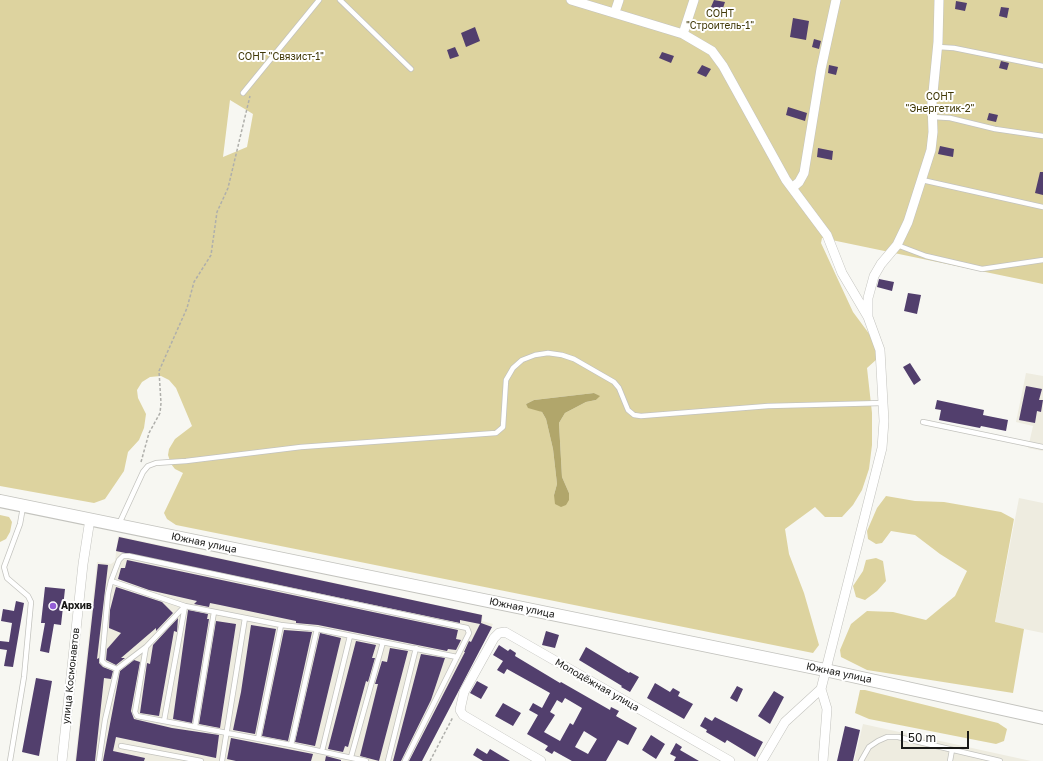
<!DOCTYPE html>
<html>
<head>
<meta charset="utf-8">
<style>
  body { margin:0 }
  #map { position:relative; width:1043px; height:761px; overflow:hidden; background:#f7f7f2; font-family:"Golos Text",sans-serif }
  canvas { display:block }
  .scale { position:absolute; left:901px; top:731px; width:68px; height:18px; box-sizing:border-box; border:2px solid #181816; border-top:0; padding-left:5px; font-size:12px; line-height:14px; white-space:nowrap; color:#181816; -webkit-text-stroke:3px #fff; paint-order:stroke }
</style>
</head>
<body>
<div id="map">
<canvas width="1043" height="761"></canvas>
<div class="scale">50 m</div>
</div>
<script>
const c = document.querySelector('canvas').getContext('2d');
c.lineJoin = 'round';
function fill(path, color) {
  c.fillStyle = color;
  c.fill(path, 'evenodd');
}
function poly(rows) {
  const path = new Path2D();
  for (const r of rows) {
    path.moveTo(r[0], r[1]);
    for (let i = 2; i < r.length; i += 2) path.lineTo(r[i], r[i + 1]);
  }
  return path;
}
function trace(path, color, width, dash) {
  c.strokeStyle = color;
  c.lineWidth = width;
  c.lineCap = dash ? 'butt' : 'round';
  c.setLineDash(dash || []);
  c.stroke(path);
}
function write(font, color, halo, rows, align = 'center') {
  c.font = font + ' "Golos Text",sans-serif';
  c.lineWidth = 4;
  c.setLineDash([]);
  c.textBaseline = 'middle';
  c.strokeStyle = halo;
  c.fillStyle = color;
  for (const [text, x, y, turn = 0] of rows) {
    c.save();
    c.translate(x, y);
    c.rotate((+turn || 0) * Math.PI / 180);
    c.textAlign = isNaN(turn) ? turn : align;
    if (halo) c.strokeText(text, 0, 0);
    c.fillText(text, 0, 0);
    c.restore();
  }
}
const built = poly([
  [1026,373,1043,376,1043,451,1028,448,1033,426,1016,422],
  [1019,498,1043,503,1043,633,995,623],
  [118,536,483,615,482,621,493,624,422,761,75,761,97,562,111,564,115,561],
  [863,724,1031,761,854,761]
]);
const green = poly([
  [0,0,1043,0,1043,284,822,238,821,243,853,312,873,339,877,359,867,368,872,413,872,445,869,469,862,490,853,505,842,517,825,517,815,507,785,529,789,554,804,593,819,645,813,653,176,525,167,519,164,513,183,473,175,469,171,464,168,455,169,449,175,439,192,426,176,388,169,380,161,376,150,377,142,382,137,390,138,398,146,414,144,428,139,440,128,452,124,471,105,499,94,503,0,486],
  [230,100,253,114,247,147,223,157],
  [594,393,599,396,596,400,586,402,565,413,559,423,562,477,569,493,554,495,557,484,553,449,546,419,542,412,526,404,534,400],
  [886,496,915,501,944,502,1001,512,1014,519,995,622,1024,629,1013,693,867,670,841,657,840,650,851,624,867,611,893,612,926,620,955,596,967,571,940,554,915,535,891,531,882,543,876,544,868,539,867,531,877,508],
  [0,515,9,517,12,522,10,532,6,539,0,542],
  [876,558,883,561,886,581,877,591,865,600,856,597,853,586,863,571,866,560],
  [860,690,865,690,998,723,1007,729,1004,741,996,744,869,719,855,713]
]);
const water = poly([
  [594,393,600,396,596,400,586,402,565,413,559,423,562,477,569,493,569,500,566,505,561,507,555,504,554,495,557,484,553,449,546,419,542,412,528,408,526,404,534,400]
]);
const building = poly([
  [714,0,725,2,722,11,711,7],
  [956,1,967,3,965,11,955,9],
  [1001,7,1009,8,1007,18,999,16],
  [793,18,809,21,806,40,790,37],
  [475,27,480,41,466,47,461,33],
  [814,39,821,41,819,49,812,47],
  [455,47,459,56,450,59,447,50],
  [662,52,674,56,671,63,659,58],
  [1001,61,1009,63,1007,70,999,68],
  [702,65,711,69,706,77,697,73],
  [829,65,838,67,836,75,828,73],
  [788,107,807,113,805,121,786,115],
  [989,113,998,115,996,122,987,120],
  [940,146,954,149,953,157,938,154],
  [818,148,833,151,832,160,817,157],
  [1040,172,1043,172,1043,195,1035,193],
  [879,279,894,282,892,291,877,287],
  [908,293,921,295,917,314,904,311],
  [910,363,921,380,914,385,903,367],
  [1026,386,1042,389,1039,400,1043,400,1041,412,1037,411,1035,423,1019,420],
  [937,400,984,410,983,415,1008,420,1006,431,981,426,980,428,939,420,941,410,935,409],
  [119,537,482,615,481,623,492,627,422,761,409,761,465,652,464,652,469,641,471,642,480,624,460,620,460,623,116,551],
  [127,560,458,630,456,639,461,640,456,650,448,649,447,651,318,625,296,623,296,621,220,605,210,603,209,607,194,604,197,601,149,590,118,579,121,568,125,568],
  [98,564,108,565,97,659,99,658,99,663,103,667,113,671,111,679,104,678,95,761,76,761],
  [45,587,65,589,61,625,54,624,49,653,40,651,45,623,41,623],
  [116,587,162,602,173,613,156,631,156,628,121,658,125,658,116,665,106,660,107,649,121,633,109,628,110,610],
  [16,601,24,603,13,667,4,666,7,650,0,649,0,641,9,642,12,623,1,621,3,609,14,611],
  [188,610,208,614,207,619,209,619,192,723,173,719],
  [178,618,177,632,174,631,159,716,140,713,147,663,150,664,153,645],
  [216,621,236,624,220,728,199,724],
  [251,625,276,629,255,734,233,730,241,692],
  [284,630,312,632,288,741,262,736],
  [546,631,559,635,555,648,542,645],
  [320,633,341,638,315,746,295,742],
  [356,641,376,645,372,658,375,658,368,682,366,681,348,747,345,746,343,752,328,749],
  [499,645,508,651,510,649,516,653,515,656,560,683,561,682,610,710,611,707,619,711,616,716,637,728,628,745,618,740,606,761,572,761,554,751,552,754,545,750,548,746,527,734,538,715,529,710,533,703,542,708,550,693,507,669,504,674,497,670,503,661,493,655],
  [565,698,582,708,573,725,570,723,560,741,544,732,555,715,550,712,557,700,562,703],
  [584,731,597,739,588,754,575,747],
  [586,647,629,673,630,672,639,677,630,692,621,687,622,686,579,660],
  [390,648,408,651,379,761,360,756,378,684,375,684,382,661,387,662],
  [421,654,445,658,431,700,401,761,393,761],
  [134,660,140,662,131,711,134,719,172,728,219,735,216,758,116,737,113,751,145,758,144,761,103,761,120,671],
  [36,678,52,681,39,756,22,752],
  [477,681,488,687,481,699,470,693],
  [655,683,670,692,673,688,680,692,678,696,693,704,684,719,647,698],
  [737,686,743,689,737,702,730,698],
  [774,691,784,697,770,724,758,716],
  [503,703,521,713,513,726,495,716],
  [705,717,712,721,715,717,763,742,755,757,727,740,725,743,706,732,707,730,700,726],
  [845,726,860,730,853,761,837,761],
  [651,735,665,744,656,759,642,750],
  [231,738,313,754,311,761,236,761,227,759],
  [676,743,682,747,680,750,699,761,674,761,676,757,670,754],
  [477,748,487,754,490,749,510,761,483,761,473,755],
  [326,756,341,760,341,761,325,761]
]);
const path = poly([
  [141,462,149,433,160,413,161,403,159,371,187,308,194,282,211,255,217,212,228,188,250,96],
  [430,761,453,717]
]);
const service = poly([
  [340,0,411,69],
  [938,47,954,48,1043,66],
  [243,93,319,0],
  [933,117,950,118,995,129,1043,136],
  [922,180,1043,207],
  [897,245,926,256,982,269,1043,260],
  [923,422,1043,447],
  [119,524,143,472,148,466,156,463,186,461,301,447,496,433,503,427,506,380,513,368,522,360,535,355,548,353,562,355,574,359,614,382,619,388,628,410,634,415,641,416,768,406,883,403],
  [111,581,185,606,146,647,135,712,137,716,291,745,366,761],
  [117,669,146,647],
  [164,721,185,606,281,625,317,629,457,657],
  [195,727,214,612],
  [258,739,281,625],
  [291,745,317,629],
  [121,746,201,761],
  [322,751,350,636],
  [351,757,383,642],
  [10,761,24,677,31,602,28,596,7,578,4,567,20,524,23,507],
  [99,761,105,720,117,669,105,664,102,661,108,594,111,581,119,560,123,556,129,556,467,628,469,633,405,761],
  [222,761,245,618],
  [388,761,416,648],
  [861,761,869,747,878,741,887,737,898,737,1000,761],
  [950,761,952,750]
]);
const minor = poly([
  [571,0,683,34,712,51,723,66,786,180,827,235,842,273,868,317],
  [615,12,619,0],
  [683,34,694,0],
  [792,188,799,182,804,173,821,69,836,0],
  [62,761,83,564,90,519],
  [541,761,463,715,460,710,464,692,494,638,499,633,505,632,730,761],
  [762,761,785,722,821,689],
  [823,761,827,709,821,689,882,448,884,421,880,350,868,317,868,298,874,276,881,264,897,245,908,222,931,150,933,132,932,103,938,42,939,0]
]);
const secondary = poly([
  [0,501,825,670,1043,718]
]);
const markers = [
  [53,606,4,"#945ed6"]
];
const parkNames = [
  ["СОНТ",720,14],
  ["\"Строитель-1\"",720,26],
  ["СОНТ \"Связист-1\"",281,57],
  ["СОНТ",940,97],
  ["\"Энергетик-2\"",940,109]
];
const streetNames = [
  ["Южная улица",204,543,12],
  ["Южная улица",522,608,12],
  ["Южная улица",839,673,12],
  ["улица Космонавтов",71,676,-84],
  ["Молодёжная улица",597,685,30]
];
const poiNames = [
  ["Архив",61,606]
];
fill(built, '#eeece0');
fill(green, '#ddd39f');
fill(water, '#b1a66b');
fill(building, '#523f6d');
trace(service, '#c3c3be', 6);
trace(minor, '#c3c3be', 10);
trace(secondary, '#c3c3be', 14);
trace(path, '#afafab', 1.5, [3, 2]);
trace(service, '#fff', 4.5);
trace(minor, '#fff', 9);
trace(secondary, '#fff', 12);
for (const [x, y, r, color] of markers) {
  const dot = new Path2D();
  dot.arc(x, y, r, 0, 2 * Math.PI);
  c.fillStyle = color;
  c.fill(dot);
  trace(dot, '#fff', 1.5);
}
write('10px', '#403807', '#fff', parkNames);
write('10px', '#181816', '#fff', streetNames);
write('bold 10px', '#181816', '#fff', poiNames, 'left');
</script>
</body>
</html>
